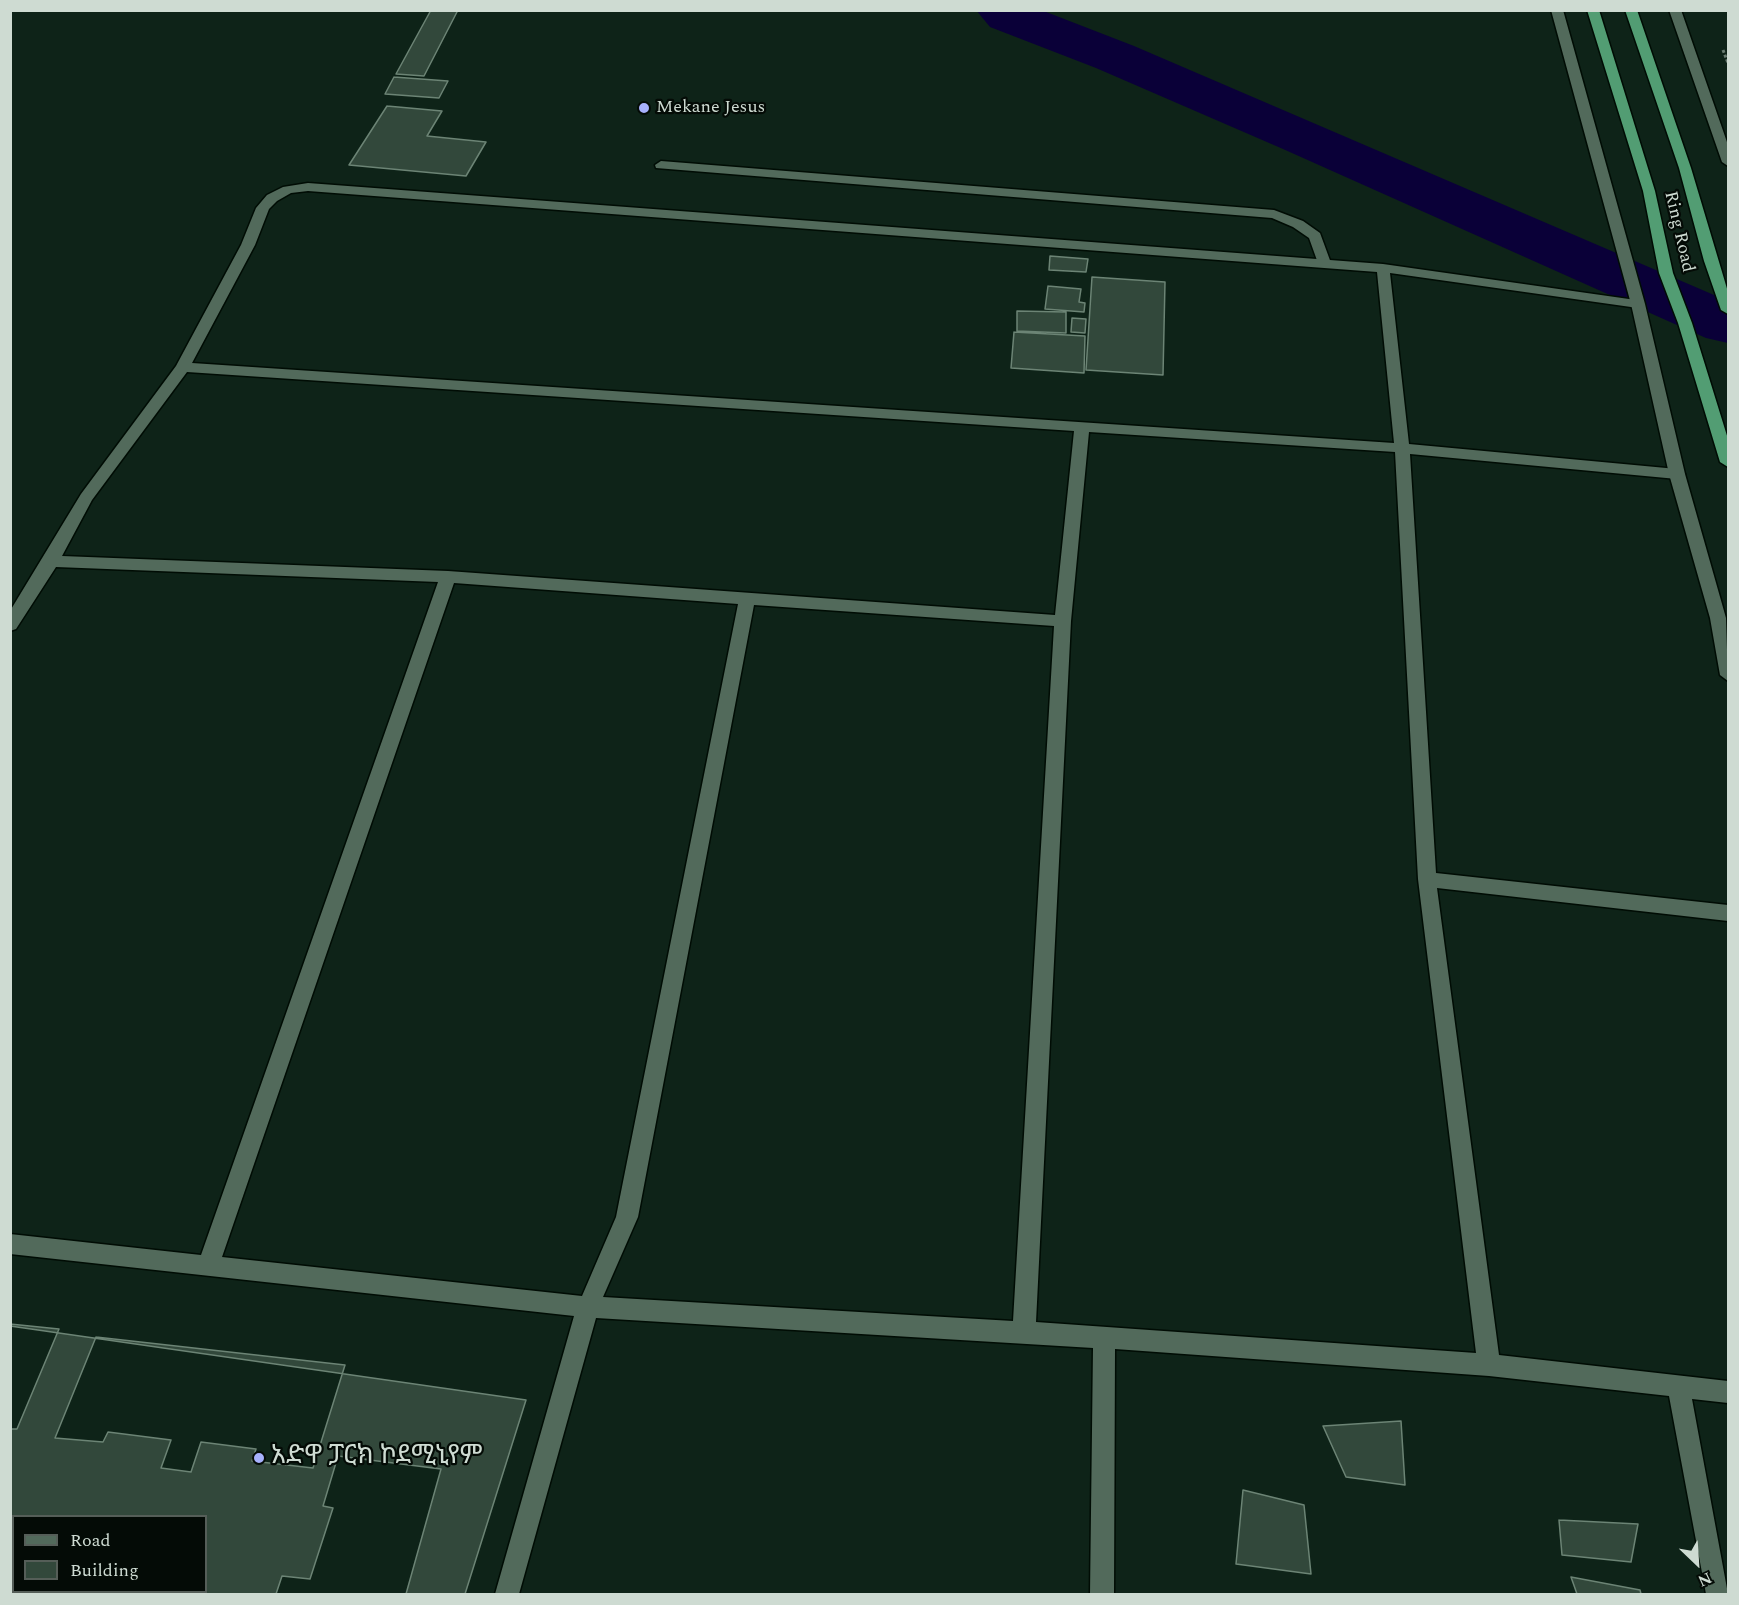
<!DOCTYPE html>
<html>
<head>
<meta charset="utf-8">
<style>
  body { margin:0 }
  #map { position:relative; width:1739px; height:1605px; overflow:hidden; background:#0e2318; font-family:Spectral,serif }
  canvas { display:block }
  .frame { position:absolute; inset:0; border:12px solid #cedbd2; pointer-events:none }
  .legend { position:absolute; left:12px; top:1515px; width:195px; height:78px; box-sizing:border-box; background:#040b06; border:2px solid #555e58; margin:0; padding:8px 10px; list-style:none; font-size:18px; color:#cedbd2 }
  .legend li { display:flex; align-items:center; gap:12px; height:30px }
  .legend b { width:30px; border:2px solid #555e58 }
  .north { position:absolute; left:1667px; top:1533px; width:60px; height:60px; -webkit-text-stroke:4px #040b06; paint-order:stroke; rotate:155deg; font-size:16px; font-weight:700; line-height:24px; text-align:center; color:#cedbd2 }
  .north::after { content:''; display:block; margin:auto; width:21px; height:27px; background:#cedbd2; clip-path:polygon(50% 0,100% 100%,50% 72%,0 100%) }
</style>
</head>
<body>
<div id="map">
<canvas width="1739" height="1605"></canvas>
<div class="frame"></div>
<ul class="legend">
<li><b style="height:8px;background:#526a5b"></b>Road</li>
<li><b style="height:16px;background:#32483b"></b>Building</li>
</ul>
<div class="north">N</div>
</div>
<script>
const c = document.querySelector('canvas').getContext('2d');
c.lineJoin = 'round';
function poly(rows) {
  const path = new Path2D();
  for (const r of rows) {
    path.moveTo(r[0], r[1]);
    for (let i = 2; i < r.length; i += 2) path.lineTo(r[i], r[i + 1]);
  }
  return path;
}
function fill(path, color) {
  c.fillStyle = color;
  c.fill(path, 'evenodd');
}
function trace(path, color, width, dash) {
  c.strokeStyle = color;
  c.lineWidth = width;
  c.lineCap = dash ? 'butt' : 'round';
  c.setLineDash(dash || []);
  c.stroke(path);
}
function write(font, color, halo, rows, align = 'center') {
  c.font = font + ' Spectral,"Noto Sans Ethiopic",serif';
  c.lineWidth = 4.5;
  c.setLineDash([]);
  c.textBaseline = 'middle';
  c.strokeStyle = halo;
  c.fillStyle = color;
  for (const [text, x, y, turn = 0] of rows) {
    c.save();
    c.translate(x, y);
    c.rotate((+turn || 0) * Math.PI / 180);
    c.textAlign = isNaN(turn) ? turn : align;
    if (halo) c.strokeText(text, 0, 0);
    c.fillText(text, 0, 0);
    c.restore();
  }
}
const river = poly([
  [976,10,1041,10,1134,46,1728,301,1728,343,1706,338,1283,149,1096,68,990,27,976,10]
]);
const building = poly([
  [431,10,458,10,424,76,396,74,431,10],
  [394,77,448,81,439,98,385,94,394,77],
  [387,106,442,111,427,136,486,142,466,176,349,165,387,106],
  [1050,256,1088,259,1086,272,1049,270,1050,256],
  [1092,277,1165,282,1163,375,1086,370,1092,277],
  [1048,286,1081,289,1079,302,1085,303,1084,312,1045,309,1048,286],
  [1017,311,1066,312,1066,333,1017,331,1017,311],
  [1072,318,1086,319,1085,333,1071,332,1072,318],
  [1014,332,1085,336,1084,373,1011,368,1014,332],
  [10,1324,59,1329,17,1429,10,1429,10,1324],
  [10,1326,526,1400,465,1594,10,1594,10,1326],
  [14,1516,206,1516,206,1592,14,1592,14,1516],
  [96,1337,345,1365,313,1468,252,1461,256,1449,201,1442,191,1472,161,1468,171,1440,108,1432,103,1442,55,1438,96,1337],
  [1401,1421,1405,1485,1346,1477,1323,1426,1401,1421],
  [338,1456,441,1469,406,1594,276,1594,282,1576,310,1579,333,1508,323,1506,338,1456],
  [1243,1490,1304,1505,1311,1574,1236,1564,1243,1490],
  [1559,1520,1638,1524,1631,1562,1562,1555,1559,1520],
  [1571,1577,1640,1590,1641,1594,1577,1594,1571,1577]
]);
const path = poly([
  [1723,50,1728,63]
]);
const lane = poly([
  [661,161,1274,210,1303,221,1320,233,1331,263,1329,266,1319,266,1309,238,1293,227,1272,218,656,168,655,165,661,161]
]);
const street = poly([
  [308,183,1383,264,1643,301,1643,307,1638,308,1390,273,1409,444,1677,469,1685,474,1677,479,1410,454,1436,873,1728,905,1728,921,1437,888,1499,1355,1728,1381,1728,1403,1692,1399,1728,1594,1706,1594,1669,1396,1489,1376,1115,1349,1114,1594,1090,1594,1093,1348,596,1318,519,1594,495,1594,574,1316,10,1254,10,1234,201,1255,438,582,56,567,16,629,10,631,10,611,81,494,176,366,241,245,256,208,267,195,283,187,308,183],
  [308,191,1377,272,1394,443,192,363,255,245,269,209,277,201,291,193,308,191],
  [187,372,1074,431,1055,615,448,571,62,556,92,500,187,372],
  [1089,432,1395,452,1418,879,1476,1353,1036,1322,1071,621,1089,432],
  [454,583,738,604,616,1217,582,1296,222,1257,454,583],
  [754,605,1054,626,1013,1321,603,1297,638,1217,754,605]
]);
const secondary = poly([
  [1551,10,1563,10,1645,304,1685,474,1726,618,1728,681,1720,675,1710,618,1669,474,1631,304,1551,10],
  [1669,10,1681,10,1728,145,1728,166,1722,162,1669,10]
]);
const highway = poly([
  [1587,10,1599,10,1655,191,1673,273,1692,323,1728,439,1728,467,1720,462,1678,323,1659,273,1643,191,1587,10],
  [1625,10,1637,10,1691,168,1728,292,1728,314,1721,310,1704,261,1679,168,1625,10]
]);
const markers = [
  [644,108,6,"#a7b1fc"],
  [259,1458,6,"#a7b1fc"]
];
const farPoinames = [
  ["Mekane Jesus",656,108]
];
const farStreetnames = [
  ["Ring Road",1678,232,77]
];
const nearPoinames = [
  ["አድዋ ፓርክ ኮደሚኒየም",271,1458]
];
fill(river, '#0a0038');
fill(building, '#32483b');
trace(building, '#6c8475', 1.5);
trace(lane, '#000c04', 3);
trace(street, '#000c04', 3);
trace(secondary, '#000c04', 3);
trace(highway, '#000c04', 3);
trace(path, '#697b71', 3, [3, 2]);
fill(lane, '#526a5b');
fill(street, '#526a5b');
fill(secondary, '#526a5b');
fill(highway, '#529d73');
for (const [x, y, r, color] of markers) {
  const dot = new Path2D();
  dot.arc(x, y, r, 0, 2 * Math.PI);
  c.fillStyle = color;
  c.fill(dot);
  trace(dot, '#040b06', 2);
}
write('18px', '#cedbd2', '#040b06', farPoinames, 'left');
write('18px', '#cedbd2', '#040b06', farStreetnames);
write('26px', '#cedbd2', '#040b06', nearPoinames, 'left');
</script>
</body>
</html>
